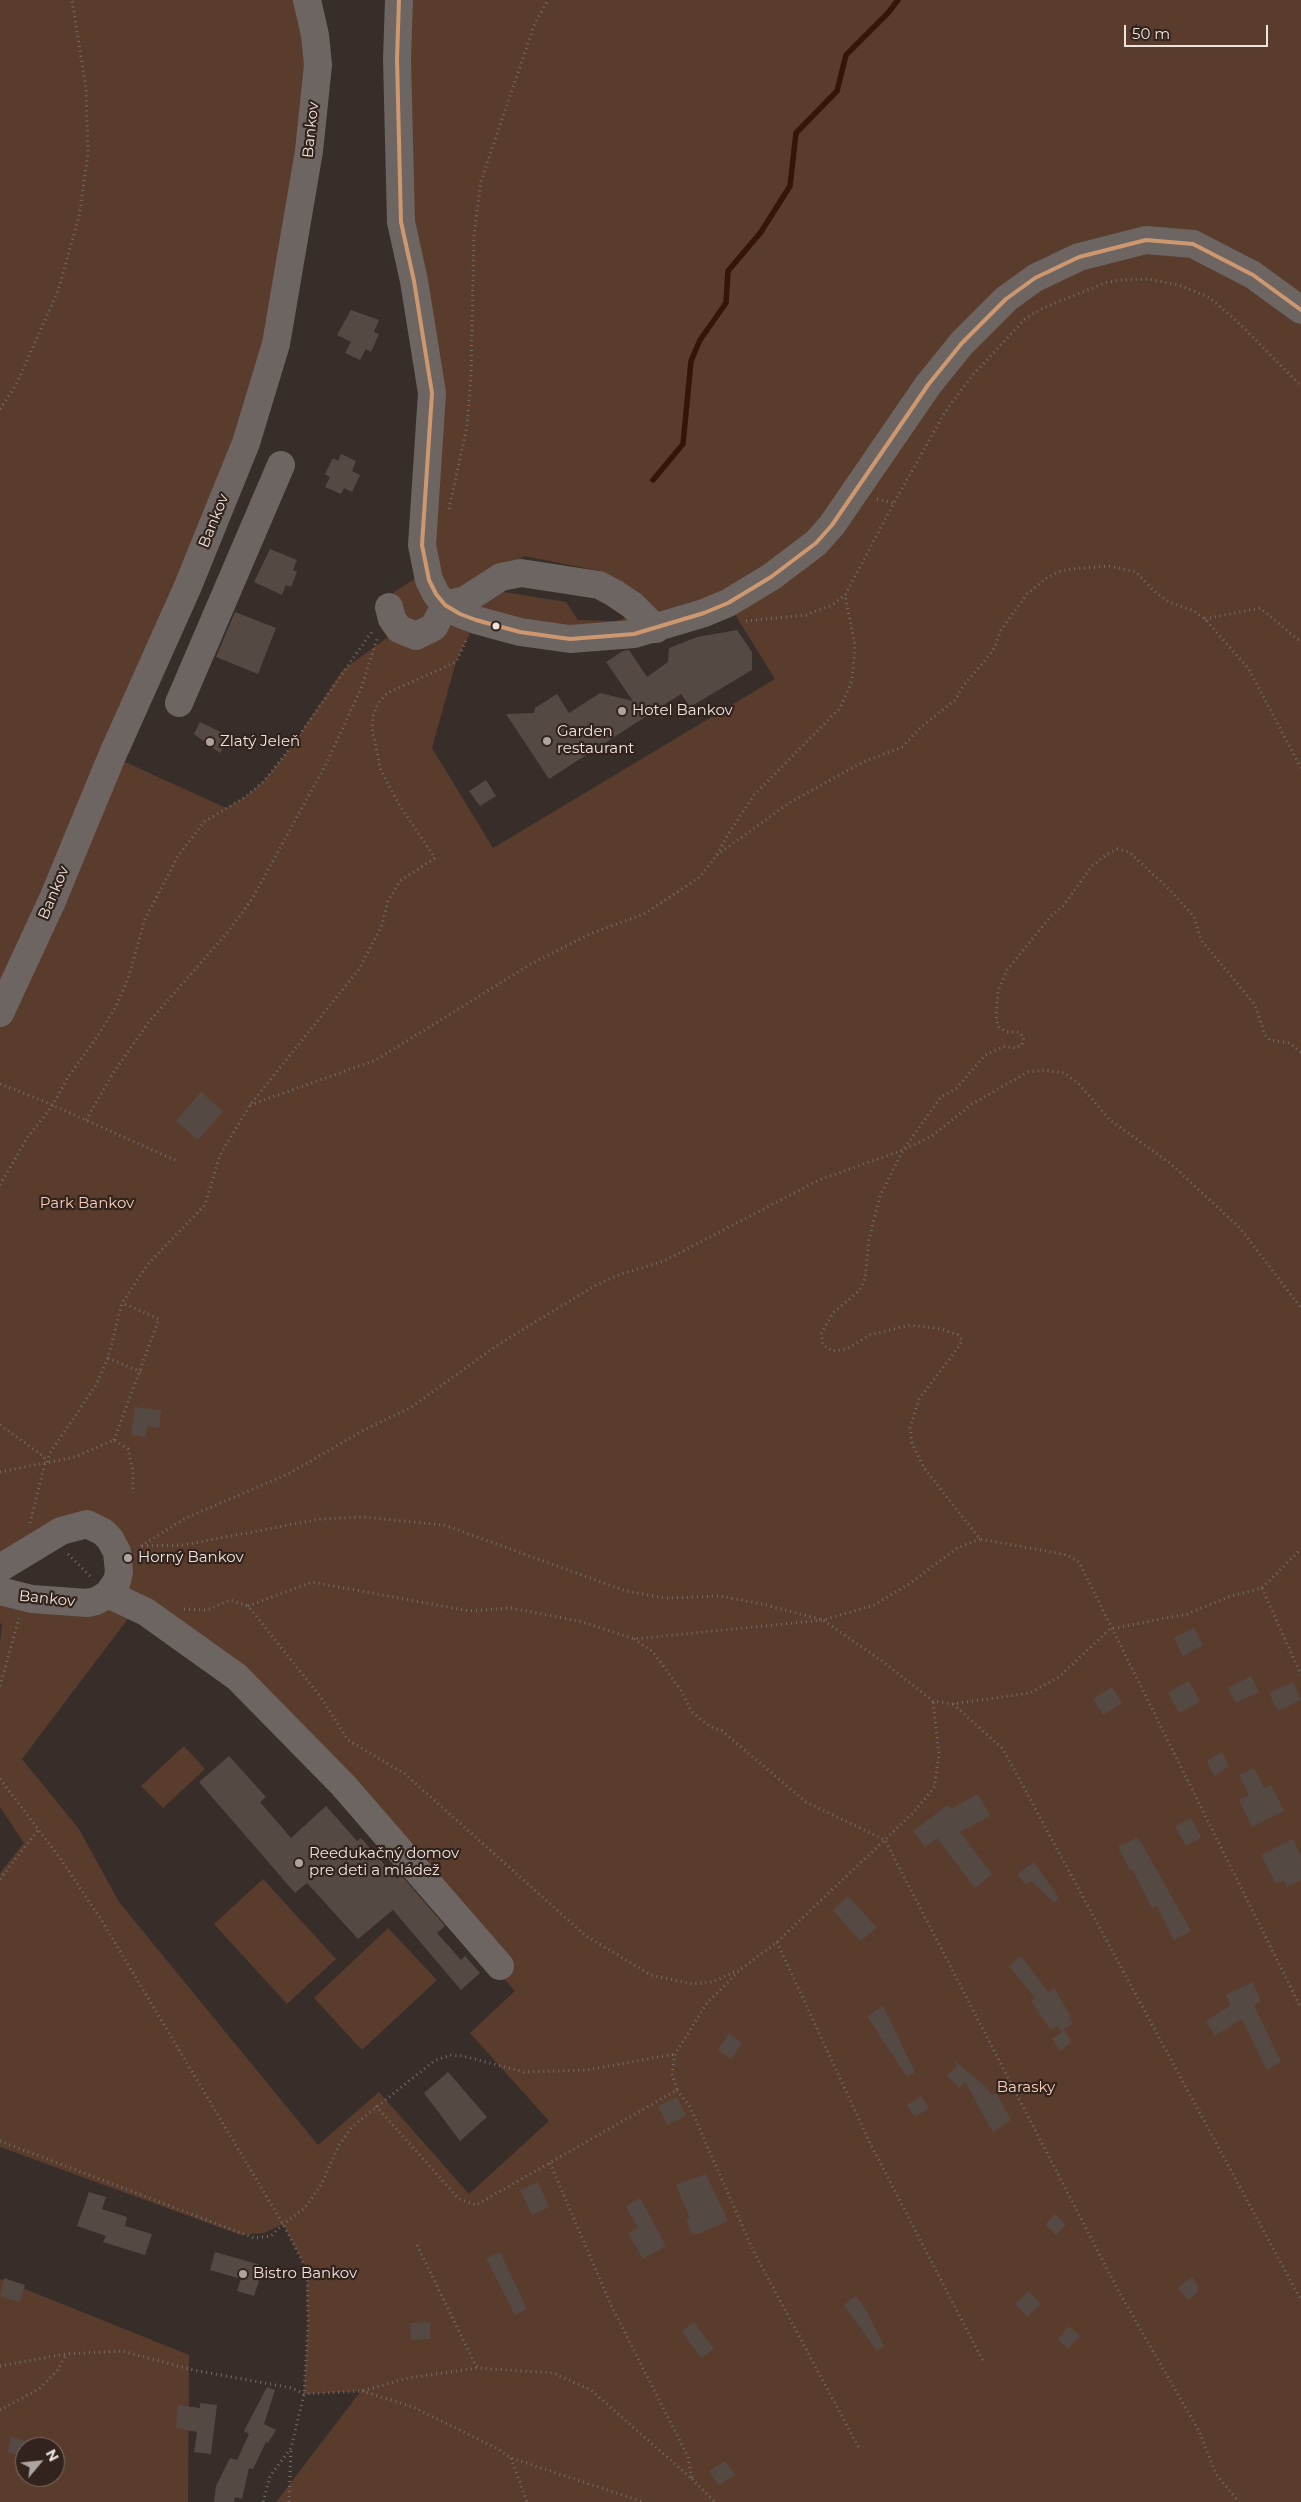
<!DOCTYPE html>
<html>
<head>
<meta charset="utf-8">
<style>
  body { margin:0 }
  #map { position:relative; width:1301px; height:2502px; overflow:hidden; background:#372e2a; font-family:Montserrat,sans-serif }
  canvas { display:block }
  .north { position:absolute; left:15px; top:2437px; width:50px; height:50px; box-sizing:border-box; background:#32231c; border:1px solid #7d706a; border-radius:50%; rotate:62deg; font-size:14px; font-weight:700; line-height:20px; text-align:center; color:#ede3de }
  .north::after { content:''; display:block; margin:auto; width:18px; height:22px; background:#ada49f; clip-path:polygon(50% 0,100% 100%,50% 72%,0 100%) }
  .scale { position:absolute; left:1124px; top:25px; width:144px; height:22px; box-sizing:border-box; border:2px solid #ede3de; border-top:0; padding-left:6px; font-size:15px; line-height:18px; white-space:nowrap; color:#ede3de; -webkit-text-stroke:4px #32231c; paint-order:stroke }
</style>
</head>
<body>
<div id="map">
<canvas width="1301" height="2502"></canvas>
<div class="north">N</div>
<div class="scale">50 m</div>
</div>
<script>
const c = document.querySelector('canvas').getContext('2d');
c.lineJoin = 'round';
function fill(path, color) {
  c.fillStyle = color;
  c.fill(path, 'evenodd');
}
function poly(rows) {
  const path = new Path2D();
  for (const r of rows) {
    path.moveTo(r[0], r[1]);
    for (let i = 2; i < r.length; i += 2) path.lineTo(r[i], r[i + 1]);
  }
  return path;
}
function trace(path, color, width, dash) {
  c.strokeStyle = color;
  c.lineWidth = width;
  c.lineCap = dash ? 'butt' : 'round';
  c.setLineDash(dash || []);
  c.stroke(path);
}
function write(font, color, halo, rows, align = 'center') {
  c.font = font + ' Montserrat,sans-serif';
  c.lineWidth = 4.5;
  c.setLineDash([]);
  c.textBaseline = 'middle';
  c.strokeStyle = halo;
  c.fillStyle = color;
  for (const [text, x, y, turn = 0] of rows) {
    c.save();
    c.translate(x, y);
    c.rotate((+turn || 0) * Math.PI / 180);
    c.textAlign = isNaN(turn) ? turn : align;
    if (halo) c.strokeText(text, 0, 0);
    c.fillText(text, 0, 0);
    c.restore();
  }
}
const green = poly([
  [0,0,307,0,315,35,276,345,112,756,226,808,245,797,264,781,291,747,343,670,399,629,389,607,394,592,416,578,432,393,414,281,399,0,1301,0,1301,2502,276,2502,361,2391,304,2394,308,2325,307,2270,283,2224,264,2233,241,2235,0,2147,0,1873,24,1843,0,1807,0,1643,2,1624,0,1623,0,1591,13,1596,113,1588,95,1527,0,1568],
  [524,556,600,571,646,612,615,621,578,620,566,602,498,591,463,592],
  [728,603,775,679,493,848,432,748,456,662,476,621,634,634],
  [130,1616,231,1681,299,1752,515,1991,470,2033,549,2121,469,2194,379,2092,318,2145,119,1902,79,1829,22,1759],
  [184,1746,205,1769,163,1808,141,1786],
  [263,1879,336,1959,287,2004,214,1924],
  [388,1928,437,1980,362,2050,314,1998],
  [0,2279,189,2355,188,2502,0,2502],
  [25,2447,55,2447,55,2477,25,2477]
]);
const stream = poly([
  [653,480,683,444,691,361,700,340,726,303,728,271,761,232,790,186,796,133,837,91,846,55,888,13,898,0]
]);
const building = poly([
  [351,310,379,320,374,332,379,334,371,352,366,349,360,360,345,353,351,342,337,335],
  [341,454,356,461,352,471,360,475,352,492,344,488,341,494,325,487,330,477,325,474,333,458,338,461],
  [270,549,297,560,293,570,297,572,291,587,286,585,282,595,254,582],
  [235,612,276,628,258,674,216,657],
  [737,630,752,652,752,670,690,707,681,694,549,779,506,714,534,713,535,708,557,694,569,713,600,693,633,701,606,662,623,651,629,650,647,677,668,662,669,648,697,637],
  [200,722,229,736,220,753,194,734],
  [486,780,496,796,480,806,469,791],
  [201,1092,223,1111,198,1140,176,1121],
  [135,1407,161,1410,159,1428,147,1426,146,1437,131,1435],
  [1194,1628,1203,1645,1183,1656,1174,1638],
  [1251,1676,1259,1692,1236,1703,1228,1688],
  [1189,1681,1200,1702,1179,1713,1168,1692],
  [1293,1682,1301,1700,1278,1711,1269,1693],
  [1112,1687,1122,1703,1103,1715,1093,1699],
  [1222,1752,1229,1766,1214,1776,1207,1761],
  [229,1756,266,1797,260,1802,291,1838,326,1806,357,1841,361,1838,397,1879,401,1875,445,1926,437,1933,461,1960,465,1956,480,1973,461,1990,393,1910,358,1939,307,1883,295,1893,199,1782],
  [1254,1768,1264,1788,1271,1785,1284,1811,1252,1827,1239,1800,1249,1795,1239,1775],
  [978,1794,990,1816,960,1832,992,1874,975,1888,937,1838,925,1847,913,1831,948,1805,951,1809],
  [1191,1818,1201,1838,1186,1846,1175,1826],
  [1138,1837,1191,1931,1174,1940,1157,1906,1152,1908,1132,1869,1130,1870,1118,1847],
  [1293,1839,1301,1856,1301,1880,1287,1887,1284,1880,1276,1884,1261,1855],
  [1034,1862,1059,1898,1054,1903,1031,1881,1026,1885,1017,1874],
  [848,1896,877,1928,860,1941,833,1910],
  [1021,1956,1049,1993,1054,1988,1071,2017,1069,2018,1073,2023,1062,2031,1064,2030,1072,2042,1060,2051,1052,2039,1062,2032,1057,2026,1051,2030,1031,2001,1035,1998,1009,1966],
  [1252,1982,1261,2001,1254,2005,1281,2062,1267,2070,1242,2019,1215,2036,1206,2021,1231,2005,1226,1995],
  [883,2006,915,2072,907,2077,867,2016],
  [729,2033,742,2043,731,2059,718,2050],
  [955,2061,988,2089,992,2095,996,2093,1011,2120,993,2132,965,2082,959,2088,947,2075,957,2067],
  [448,2072,487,2117,460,2141,424,2093],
  [921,2096,929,2108,915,2117,907,2105],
  [677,2097,686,2116,667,2125,658,2106],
  [706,2174,728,2221,698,2234,692,2234,686,2220,690,2218,676,2185],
  [538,2182,549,2207,532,2215,520,2190],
  [89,2192,106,2197,102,2209,127,2217,125,2226,152,2234,145,2255,103,2242,106,2236,77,2226],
  [640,2198,666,2246,643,2259,628,2233,638,2228,626,2206],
  [1055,2214,1066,2224,1056,2235,1045,2225],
  [215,2252,264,2266,254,2296,237,2291,241,2279,210,2270],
  [500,2252,527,2309,515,2315,486,2258],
  [1192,2277,1198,2286,1198,2292,1188,2300,1178,2288],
  [4,2278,25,2285,20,2302,0,2296],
  [1029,2291,1041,2304,1027,2317,1015,2304],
  [856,2296,866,2310,884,2346,877,2351,844,2305],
  [430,2322,430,2339,411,2340,410,2323],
  [694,2322,714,2349,701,2358,682,2331],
  [1069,2326,1080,2336,1068,2349,1058,2339],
  [267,2387,275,2390,264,2424,276,2430,268,2443,266,2442,253,2469,249,2468,242,2499,235,2497,234,2502,214,2502,216,2486,230,2458,237,2460,249,2434,244,2431],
  [200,2403,217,2405,211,2454,194,2452,197,2432,176,2428,178,2405,200,2408],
  [11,2437,25,2441,25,2457,8,2452],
  [725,2461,735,2475,719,2485,709,2471]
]);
const path = poly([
  [0,409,16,385,58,291,79,217,88,154,86,88,72,0],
  [877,499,894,503],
  [449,509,467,426,471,375,474,235,481,181,535,23,548,0],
  [1205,619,1260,608,1301,642],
  [746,621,806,615,832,605,845,595,894,503,945,412,971,377,999,347,1025,319,1043,308,1105,283,1119,280,1148,279,1182,286,1210,298,1240,324,1301,386],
  [717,855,789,803,861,763,902,747,921,727,955,700,963,686,993,651,1001,630,1027,594,1045,579,1061,571,1071,569,1109,566,1136,572,1153,590,1169,602,1194,611,1205,619,1248,668,1301,768],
  [1301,1052,1289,1043,1270,1040,1265,1035,1255,1005,1201,940,1194,917,1171,891,1129,852,1117,849,1106,855,1092,866,1063,906,1051,916,1007,970,998,991,996,1019,999,1027,1007,1032,1019,1032,1024,1038,1022,1045,1015,1048,1005,1046,985,1055,957,1088,941,1097,903,1150,880,1196,869,1239,865,1279,860,1290,833,1313,821,1334,823,1345,832,1351,847,1349,870,1335,910,1325,942,1329,958,1335,962,1340,960,1345,919,1399,910,1428,912,1443,924,1468,980,1539,1067,1555,1079,1562,1301,2008],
  [0,1084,41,1100,177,1161],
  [250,1105,376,1060,531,964,592,933,644,914,700,877,716,856,729,833,754,795,840,708,852,681,855,645,845,595],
  [86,1120,112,1075,148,1023,227,933,252,899,325,766,361,689,377,639],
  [0,1185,27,1138,53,1105,68,1077,97,1037,115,1008,128,979,145,919,178,856,204,822,245,797,264,781,291,747,373,630],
  [108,1358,141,1372],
  [0,1425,43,1456,47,1462],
  [114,1440,159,1319,122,1303],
  [47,1462,50,1453,96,1385,108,1358,122,1303,148,1264,205,1205,220,1155,250,1105,359,969,382,925,388,901,400,881,435,858,400,806,381,771,372,729,373,716,378,703,387,693,456,662,466,641],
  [0,1472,75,1457,114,1440,128,1449,133,1471,133,1493],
  [30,1523,45,1463],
  [141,1546,186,1518,290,1473,364,1430,410,1408,499,1344,596,1285,621,1274,664,1261,819,1180,903,1150,932,1136,972,1104,1028,1072,1044,1070,1064,1073,1078,1083,1110,1120,1171,1164,1240,1228,1301,1308],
  [142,1546,183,1545,321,1519,363,1517,444,1525,626,1591,665,1598,720,1596,762,1604,823,1620,882,1661,933,1701,953,1704,1030,1693,1059,1677,1110,1629,1187,1614,1231,1596,1262,1588,1301,1549],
  [68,1554,92,1578],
  [1262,1588,1301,1675],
  [248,1606,312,1582,469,1611,511,1608,583,1622,634,1639,823,1620,874,1605,909,1584,957,1548,980,1539],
  [184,1609,207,1610,230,1600,248,1606,320,1696,348,1740,405,1774,586,1936,651,1975,692,1984,713,1982,738,1970],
  [634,1639,653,1652,682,1692,691,1711,709,1726,722,1731,806,1802,885,1840,1119,2292,1199,2431,1216,2474,1239,2502],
  [0,1686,19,1618],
  [953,1704,1003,1749,1301,2300],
  [0,1779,60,1858,102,1921,283,2224,307,2270,308,2325,304,2394,291,2448,270,2476,263,2502],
  [0,1879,38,1830],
  [777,1942,870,2143,984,2363],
  [677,2090,690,2107,753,2250,860,2450],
  [376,2106,459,2199,476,2205,677,2090,672,2074,675,2054,707,2003,741,1969,777,1942,912,1814,934,1788,939,1755,933,1701],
  [0,2141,254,2238,271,2236,283,2224,305,2208,321,2185,339,2145,353,2126,434,2061,450,2055,463,2056,524,2072,587,2070,675,2054],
  [417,2245,477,2368],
  [0,2366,66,2354,122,2351,193,2370,292,2388,304,2394,362,2391,408,2378,477,2368,553,2373,591,2390,692,2479,688,2457,611,2305,550,2163],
  [362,2391,413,2407,496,2448,511,2458,643,2502],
  [0,2410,39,2389,57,2371,66,2355],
  [511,2458,527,2502],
  [692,2479,715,2502],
  [289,2502,291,2448]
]);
const minor = poly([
  [399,0,397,59,401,222,414,281,432,393,422,545,429,580,436,594,445,605,460,614,476,620,520,632,570,639,634,634,704,613,728,603,771,577,816,543,832,525,928,385,962,343,1006,299,1035,278,1079,257,1146,240,1193,244,1253,275,1301,310],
  [389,607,392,619,399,629,416,636,434,627,445,605,465,600,501,577,521,573,599,585,614,593,632,605,656,629],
  [179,703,281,465],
  [0,1013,52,901,112,756,188,586,246,443,276,344,309,151,318,65,315,35,307,0],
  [0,1568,61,1531,87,1524,103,1532,110,1539,117,1552,119,1572,117,1581,108,1594,96,1601,87,1603,32,1599,0,1591],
  [108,1594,146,1612,237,1677,343,1785,500,1966]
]);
const bus1 = poly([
  [399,0,397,59,401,222,414,281,432,393,422,545,429,580,436,594,445,605,460,614,476,620,520,632,570,639,634,634,704,613,728,603,771,577,816,543,832,525,928,385,962,343,1006,299,1035,278,1079,257,1146,240,1193,244,1253,275,1301,310]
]);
const markers = [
  [496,626,4.5,"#ede3de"],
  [622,711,5,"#ada49f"],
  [547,741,5,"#ada49f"],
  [210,742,5,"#ada49f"],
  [128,1558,5,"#ada49f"],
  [299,1863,5,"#ada49f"],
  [243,2274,5,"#ada49f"]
];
const streetNames = [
  ["Bankov",311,130,-84],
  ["Bankov",214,521,-68],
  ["Bankov",54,893,-67],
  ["Bankov",47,1599,6]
];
const poiNames = [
  ["Hotel Bankov",632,711],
  ["Garden",557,732],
  ["restaurant",557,749],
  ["Zlatý Jeleň",220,742],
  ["Horný Bankov",138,1558],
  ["Reedukačný domov",309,1854],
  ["pre deti a mládež",309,1871],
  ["Bistro Bankov",253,2274]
];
const parkNames = [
  ["Park Bankov",87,1204],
  ["Barasky",1026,2088]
];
fill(green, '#5a3c2d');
trace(stream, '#351506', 5.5);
fill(building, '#554944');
trace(path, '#736d6a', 3, [1, 4]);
trace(minor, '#6d6561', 28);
trace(bus1, '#cd976f', 4);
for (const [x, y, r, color] of markers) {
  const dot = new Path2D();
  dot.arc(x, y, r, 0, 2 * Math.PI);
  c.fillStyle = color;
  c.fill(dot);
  trace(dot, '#32231c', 2);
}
write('15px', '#ede3de', '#32231c', streetNames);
write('15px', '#ede3de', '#32231c', poiNames, 'left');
write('15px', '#f9cebb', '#32231c', parkNames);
</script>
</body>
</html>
